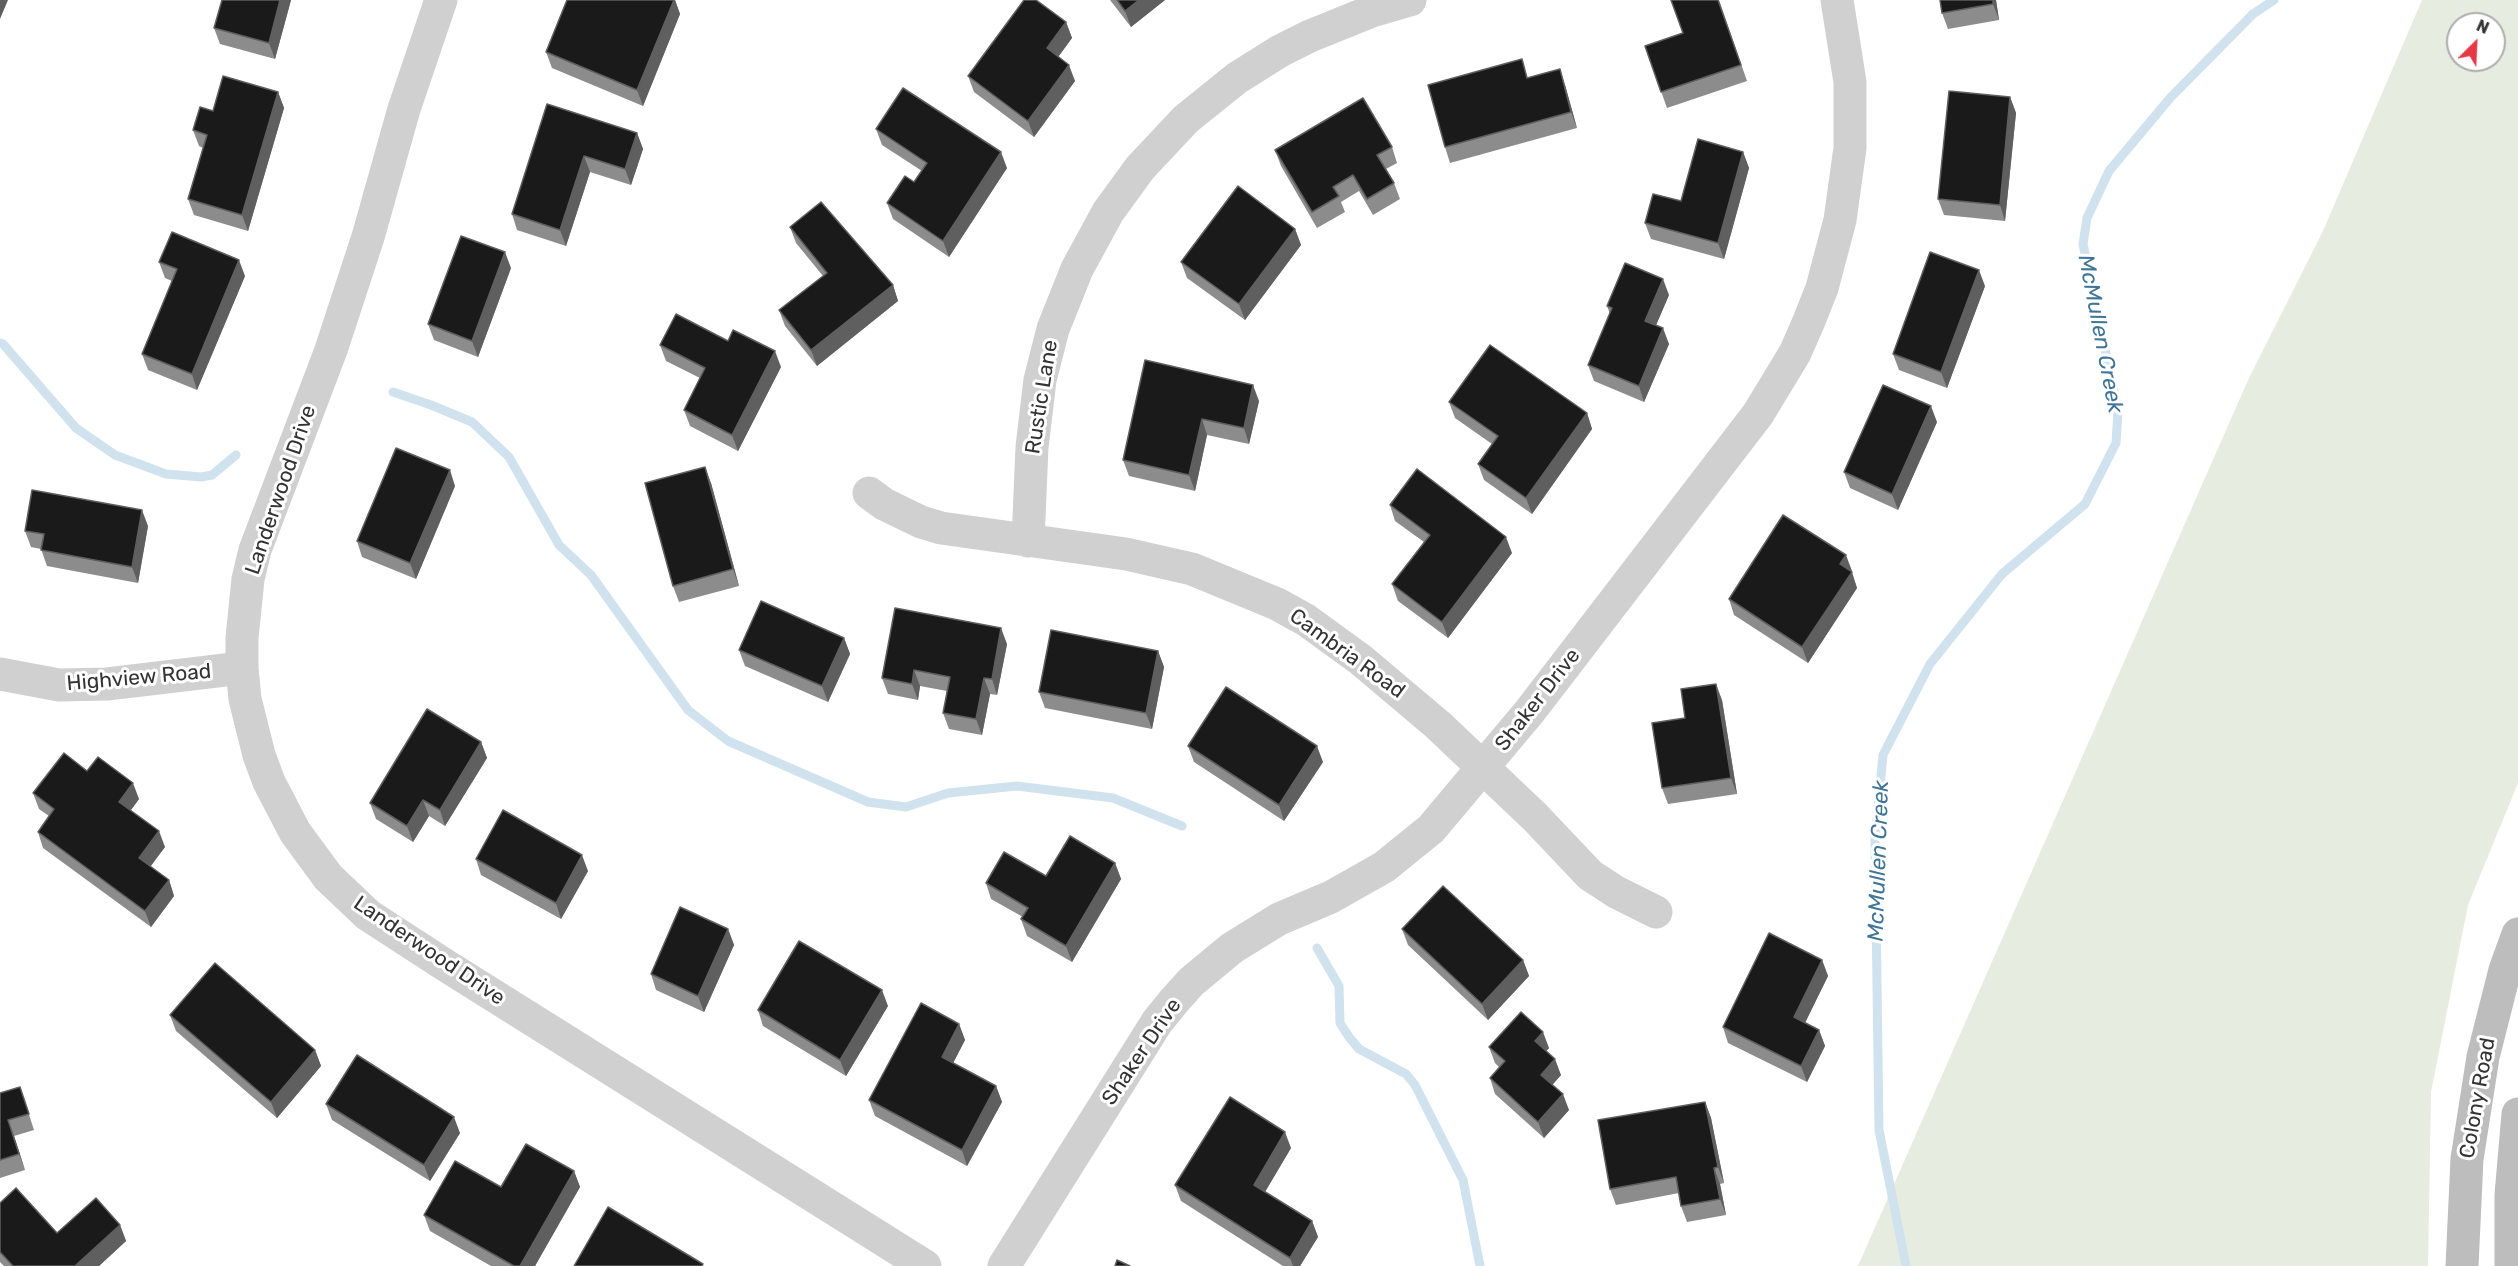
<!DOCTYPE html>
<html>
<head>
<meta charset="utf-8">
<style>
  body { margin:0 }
  #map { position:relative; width:2518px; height:1266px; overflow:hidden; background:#fff; font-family:Rubik,sans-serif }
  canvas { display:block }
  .north { position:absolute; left:2446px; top:12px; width:60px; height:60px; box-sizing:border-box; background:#fff; border:2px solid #adadad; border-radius:50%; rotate:24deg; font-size:16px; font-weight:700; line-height:24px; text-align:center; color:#333 }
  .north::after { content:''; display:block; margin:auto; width:21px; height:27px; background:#e63946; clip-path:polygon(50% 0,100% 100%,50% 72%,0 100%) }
</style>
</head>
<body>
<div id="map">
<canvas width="2518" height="1266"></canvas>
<div class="north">N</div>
</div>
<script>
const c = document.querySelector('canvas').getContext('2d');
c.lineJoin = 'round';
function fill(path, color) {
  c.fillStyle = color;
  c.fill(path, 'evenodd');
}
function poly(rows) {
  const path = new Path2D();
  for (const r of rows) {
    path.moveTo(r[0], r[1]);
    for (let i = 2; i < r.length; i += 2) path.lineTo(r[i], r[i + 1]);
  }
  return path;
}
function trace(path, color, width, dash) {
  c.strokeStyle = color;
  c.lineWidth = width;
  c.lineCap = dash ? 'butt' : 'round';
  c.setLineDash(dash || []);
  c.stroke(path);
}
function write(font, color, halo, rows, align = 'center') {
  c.font = font + ' Rubik,sans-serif';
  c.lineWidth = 6;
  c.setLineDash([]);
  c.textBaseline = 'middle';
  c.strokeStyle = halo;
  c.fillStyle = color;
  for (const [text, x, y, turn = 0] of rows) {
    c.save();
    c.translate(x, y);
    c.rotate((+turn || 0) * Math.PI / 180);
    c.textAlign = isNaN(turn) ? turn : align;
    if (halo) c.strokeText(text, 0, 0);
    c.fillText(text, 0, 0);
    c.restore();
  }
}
const green = poly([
  [2422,0,2518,0,2518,783,2468,905,2431,1092,2428,1266,1858,1266,2249,378,2323,231],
  [2458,24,2494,24,2494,60,2458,60]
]);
const stream = poly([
  [0,343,3,344,76,428,115,455,166,474,201,477,212,475,236,455],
  [393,392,431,405,472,422,509,457,559,545,591,575,688,710,728,741,868,802,906,807,948,793,1017,786,1113,798,1182,826],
  [1317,948,1339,986,1340,1023,1349,1037,1359,1049,1406,1074,1415,1085,1463,1180,1480,1266],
  [1906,1266,1879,1130,1875,838,1883,755,1930,664,2002,574,2085,504,2116,443,2118,411,2083,244,2087,218,2109,171,2171,97,2253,14,2274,0]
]);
const street = poly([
  [441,0,404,109,368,237,331,350,255,550,248,579,242,638,242,668,245,699,259,755,269,782,295,832,328,877,368,915,445,965,925,1266],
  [869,493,884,504,921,522,941,528,1126,554,1192,569,1277,604,1306,620,1361,660,1438,725,1535,817,1590,875,1616,892,1656,912],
  [1028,541,1032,447,1040,380,1053,329,1077,269,1108,212,1140,168,1186,119,1237,78,1280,51,1310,36,1372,11,1410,0],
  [0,674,59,685,107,684,242,668],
  [1004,1266,1157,1022,1174,1001,1191,982,1232,948,1279,919,1331,897,1384,867,1431,829,1530,711,1758,414,1795,353,1809,321,1822,288,1840,220,1850,148,1850,82,1837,0]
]);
const secondary = poly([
  [2462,1266,2467,1159,2483,1057,2505,970,2518,934],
  [2511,1266,2511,1195,2518,1114]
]);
const wall = poly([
  [291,0,275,59,220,44,214,28],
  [567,0,675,0,680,14,643,106,552,68,546,52],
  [1110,0,1165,0,1131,27],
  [1719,0,1747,81,1667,108,1645,46,1683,33],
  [1940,0,1996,0,1999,20,1948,29,1942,13],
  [1066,22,1072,38,1058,57,1075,81,1034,137,974,92,968,76],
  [1528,78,1565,85,1577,128,1450,163,1445,147],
  [278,92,284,108,248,231,194,215,188,199,203,148,199,146,193,130,213,111],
  [2010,97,2016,113,2005,221,1944,215,1938,199],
  [547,104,637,133,643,149,631,185,590,172,566,246,517,230,512,214],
  [876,129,1007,168,949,257,893,219,887,203,914,182,922,171,882,145],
  [1392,147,1397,163,1386,169,1394,183,1400,199,1373,215,1359,191,1341,202,1345,212,1317,228,1281,166,1275,150],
  [1743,152,1749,168,1724,259,1651,239,1645,223,1681,201],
  [790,227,893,285,898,301,817,366,785,326,779,310,823,276,796,243],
  [1295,229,1301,245,1245,320,1187,278,1181,262],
  [159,262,245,276,197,390,148,370,142,354,172,281,165,278],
  [511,268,478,357,434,340,428,324],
  [1985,286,1947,388,1899,370,1893,354],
  [1669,295,1656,325,1669,344,1644,402,1594,381,1588,365,1610,314,1607,306],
  [728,341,781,367,738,451,690,426,684,410,700,378,666,361,660,345],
  [1145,360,1259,401,1249,444,1207,435,1195,491,1129,476,1123,460],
  [1449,402,1587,413,1592,429,1532,514,1484,480,1478,464,1492,444,1455,418],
  [1937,422,1898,510,1850,488,1844,472],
  [711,483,739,586,679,602,673,586],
  [455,486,416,579,362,557,357,541],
  [1390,505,1512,553,1448,638,1398,601,1392,584,1424,542,1395,521],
  [148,526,138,583,47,566,41,549,31,547,25,531],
  [1852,571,1851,572,1857,588,1808,663,1734,615,1729,599],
  [844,638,850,654,828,702,745,666,739,650],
  [1007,644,997,695,990,694,982,735,949,729,943,713,947,691,920,686,918,700,888,694,882,678],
  [1158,651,1164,667,1152,729,1045,708,1039,692],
  [1722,700,1737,794,1668,804,1662,788,1685,718],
  [481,742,487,758,445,826,429,816,413,842,376,819,370,803],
  [1188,746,1323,762,1284,821,1194,762],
  [87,771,139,799,131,810,165,847,150,866,169,880,174,896,151,927,43,848,38,832,49,816,39,809,33,793],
  [476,859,588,871,561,919,481,875],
  [1115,863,1121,879,1072,962,1027,936,1021,919,1023,917,991,899,986,883,1046,876],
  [728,929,734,945,704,1012,656,990,651,974],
  [1402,929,1523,960,1529,976,1488,1020,1408,945],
  [1822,960,1828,976,1805,1023,1819,1030,1825,1046,1807,1082,1728,1043,1723,1027],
  [888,1006,846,1076,763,1026,758,1010],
  [170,1015,315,1050,321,1066,277,1118,176,1031],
  [959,1024,965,1040,953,1063,996,1086,1002,1102,967,1166,875,1116,869,1100],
  [1489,1047,1549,1048,1546,1051,1561,1075,1552,1085,1569,1110,1544,1138,1495,1094,1490,1078,1499,1067,1495,1063],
  [20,1087,34,1130,14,1136,25,1170,0,1178,0,1093],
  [1705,1102,1711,1118,1724,1183,1720,1184,1726,1215,1687,1222,1681,1206,1679,1193,1616,1205,1610,1189],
  [326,1104,460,1133,430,1181,332,1120],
  [1291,1148,1265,1192,1312,1221,1318,1237,1300,1266,1283,1266,1181,1201,1175,1185],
  [574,1171,580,1187,535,1266,491,1266,430,1231,424,1215,501,1187],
  [0,1203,57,1233,120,1225,126,1241,99,1266,4,1266,0,1262]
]);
const shadedWall = poly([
  [0,0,8,0,0,19],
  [280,0,291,0,275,59,269,43],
  [674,0,675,0,680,14,643,106,637,90],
  [1139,0,1165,0,1131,27,1125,11],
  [1993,0,1996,0,1999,20,1993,4],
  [1066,22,1072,38,1053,64,1047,48],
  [1069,65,1075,81,1034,137,1028,121],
  [1560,69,1565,85,1577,128,1571,112],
  [278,92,284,108,248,231,242,215],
  [2010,97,2016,113,2005,221,2000,205],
  [637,133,643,149,631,185,625,169],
  [1001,152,1007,168,949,257,943,241],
  [1743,152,1749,168,1724,259,1718,243],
  [584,156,590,172,566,246,560,230],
  [1295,229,1301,245,1245,320,1239,304],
  [505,252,511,268,478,357,472,341],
  [239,260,245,276,197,390,192,374],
  [1979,270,1985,286,1947,388,1941,372],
  [1663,279,1669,295,1651,337,1645,321],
  [893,285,898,301,817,366,811,350],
  [1663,328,1669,344,1644,402,1639,386],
  [775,351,781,367,738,451,732,435],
  [1253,385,1259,401,1249,444,1244,428],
  [1931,406,1937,422,1898,510,1892,494],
  [1587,413,1592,429,1532,514,1526,498],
  [1202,419,1207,435,1195,491,1189,475],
  [705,467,711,483,739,586,733,569],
  [450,470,455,486,416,579,410,563],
  [142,510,148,526,138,583,132,567],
  [1506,537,1512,553,1448,638,1442,622],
  [1846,555,1852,571,1845,580,1840,564],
  [1852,572,1857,588,1808,663,1802,647],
  [1001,628,1007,644,997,695,992,679],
  [844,638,850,654,828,702,822,686],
  [1158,651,1164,667,1152,729,1146,713],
  [914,670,920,686,918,700,912,684],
  [984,678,990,694,982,735,976,719],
  [1716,684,1722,700,1737,794,1731,778],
  [481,742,487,758,445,826,440,810],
  [1317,746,1323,762,1284,821,1279,805],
  [133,783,139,799,125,818,119,802],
  [423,800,429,816,413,842,407,826],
  [159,831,165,847,145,874,139,858],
  [582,855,588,871,561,919,556,903],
  [1115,863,1121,879,1072,962,1066,946],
  [169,880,174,896,151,927,145,911],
  [728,929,734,945,704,1012,698,996],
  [1523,960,1529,976,1488,1020,1482,1004],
  [1822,960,1828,976,1800,1033,1794,1017],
  [882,990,888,1006,846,1076,840,1060],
  [959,1024,965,1040,948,1073,942,1057],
  [1819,1030,1825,1046,1807,1082,1801,1066],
  [1543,1032,1549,1048,1541,1057,1535,1041],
  [315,1050,321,1066,277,1118,271,1102],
  [1555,1059,1561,1075,1547,1091,1541,1075],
  [996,1086,1002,1102,967,1166,962,1150],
  [1563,1094,1569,1110,1544,1138,1538,1122],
  [1705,1102,1711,1118,1724,1183,1718,1167],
  [454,1117,460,1133,430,1181,424,1165],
  [8,1120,14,1136,25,1170,19,1154],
  [1285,1132,1291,1148,1259,1202,1254,1185],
  [1714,1168,1720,1184,1726,1215,1720,1199],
  [574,1171,580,1187,535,1266,520,1266],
  [1312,1221,1318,1237,1300,1266,1293,1266,1290,1258],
  [120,1225,126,1241,99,1266,75,1266]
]);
const building = poly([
  [222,0,280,0,269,43,214,28,222,0],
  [567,0,674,0,637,90,546,52,567,0],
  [1024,0,1036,0,1066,22,1047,48,1069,65,1028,121,968,76,1024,0],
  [1117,0,1139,0,1125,11,1117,0],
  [1671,0,1718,0,1741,65,1661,92,1645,46,1683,33,1671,0],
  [1940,0,1993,0,1993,4,1942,13,1940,0],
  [1522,59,1527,78,1560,69,1571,112,1445,147,1428,85,1522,59],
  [223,76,278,92,242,215,188,199,207,135,193,130,200,107,213,111,223,76],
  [903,88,1001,152,943,241,887,203,905,176,914,182,927,163,876,129,903,88],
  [1949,91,2010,97,2000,205,1938,199,1949,91],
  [1363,98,1392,147,1377,155,1394,183,1367,199,1353,175,1333,187,1339,196,1312,212,1275,150,1363,98],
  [547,104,637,133,625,169,584,156,560,230,512,214,547,104],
  [1698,139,1743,152,1718,243,1645,223,1653,194,1681,201,1698,139],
  [1238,186,1295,229,1239,304,1181,262,1238,186],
  [821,202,893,285,811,350,779,310,827,273,790,227,821,202],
  [172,232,239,260,192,374,142,354,177,269,159,262,172,232],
  [461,236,505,252,472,341,428,324,461,236],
  [1930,252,1979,270,1941,372,1893,354,1930,252],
  [1625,263,1663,279,1645,321,1663,328,1639,386,1588,365,1612,308,1607,306,1625,263],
  [676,314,728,341,733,330,775,351,732,435,684,410,705,368,660,345,676,314],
  [1490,345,1587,413,1526,498,1478,464,1498,436,1449,402,1490,345],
  [1145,360,1253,385,1244,428,1202,419,1189,475,1123,460,1145,360],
  [1883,385,1931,406,1892,494,1844,472,1883,385],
  [396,448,450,470,410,563,357,541,396,448],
  [705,467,733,569,673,586,645,483,705,467],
  [1417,469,1506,537,1442,622,1392,584,1430,535,1390,505,1417,469],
  [32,490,142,510,132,567,41,550,44,534,25,531,32,490],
  [1783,515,1846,555,1840,564,1852,572,1802,647,1729,599,1783,515],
  [761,601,844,638,822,686,739,650,761,601],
  [895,608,1001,628,992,679,984,678,976,719,943,713,950,677,914,670,912,684,882,678,895,608],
  [1051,630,1158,651,1146,713,1039,692,1051,630],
  [1716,684,1731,778,1662,788,1652,723,1685,718,1681,689,1716,684],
  [1226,687,1317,746,1279,805,1188,746,1226,687],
  [427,709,481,742,440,810,423,800,407,826,370,803,427,709],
  [64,753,87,771,98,757,133,783,119,802,159,831,139,858,169,880,145,911,38,832,54,809,33,793,64,753],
  [503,810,582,855,556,903,476,859,503,810],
  [1070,836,1115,863,1066,946,1021,919,1028,908,986,883,1004,852,1046,876,1070,836],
  [1443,886,1523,960,1482,1004,1402,929,1443,886],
  [680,907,728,929,698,996,651,974,680,907],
  [1769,933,1822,960,1794,1017,1819,1030,1801,1066,1723,1027,1769,933],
  [799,941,882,990,840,1060,758,1010,799,941],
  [215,963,315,1050,271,1102,170,1015,215,963],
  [921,1003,959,1024,942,1057,996,1086,962,1150,869,1100,921,1003],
  [1521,1012,1543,1032,1535,1041,1555,1059,1541,1075,1563,1094,1538,1122,1490,1078,1505,1061,1489,1047,1521,1012],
  [357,1055,454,1117,424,1165,326,1104,357,1055],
  [20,1087,29,1114,8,1120,19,1154,0,1160,0,1093,20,1087],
  [1230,1097,1285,1132,1254,1185,1312,1221,1290,1258,1175,1185,1230,1097],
  [1705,1102,1718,1167,1714,1168,1720,1199,1681,1206,1676,1177,1610,1189,1598,1120,1705,1102],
  [526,1144,574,1171,520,1266,514,1266,424,1215,455,1161,501,1187,526,1144],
  [16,1188,57,1233,96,1198,120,1225,75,1266,13,1266,0,1252,0,1203,16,1188],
  [608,1207,703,1264,702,1266,574,1266,608,1207],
  [1117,1260,1130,1266,1115,1266,1117,1260]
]);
const streetNames = [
  ["Rustic Lane",1042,397,-81],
  ["Landerwood Drive",281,490,-71],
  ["Cambria Road",1347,654,36],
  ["Highview Road",139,678,-5],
  ["Shaker Drive",1538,700,-52],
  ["Landerwood Drive",429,951,34],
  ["Shaker Drive",1142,1052,-56],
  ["Colony Road",2478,1098,-80]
];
const waterNames = [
  ["McMullen Creek",2100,334,79],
  ["McMullen Creek",1879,861,-88]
];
fill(green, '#e6ecdf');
trace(stream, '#cfe2ee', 9);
trace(street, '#d0d0d0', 33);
trace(secondary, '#bdbdbd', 33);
fill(wall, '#8c8c8c');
fill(shadedWall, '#5f5f5f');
fill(building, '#1a1a1a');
trace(building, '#5f5f5f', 1.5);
write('21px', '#333', '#fff', streetNames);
write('italic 22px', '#3f7597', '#fff', waterNames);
</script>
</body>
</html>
